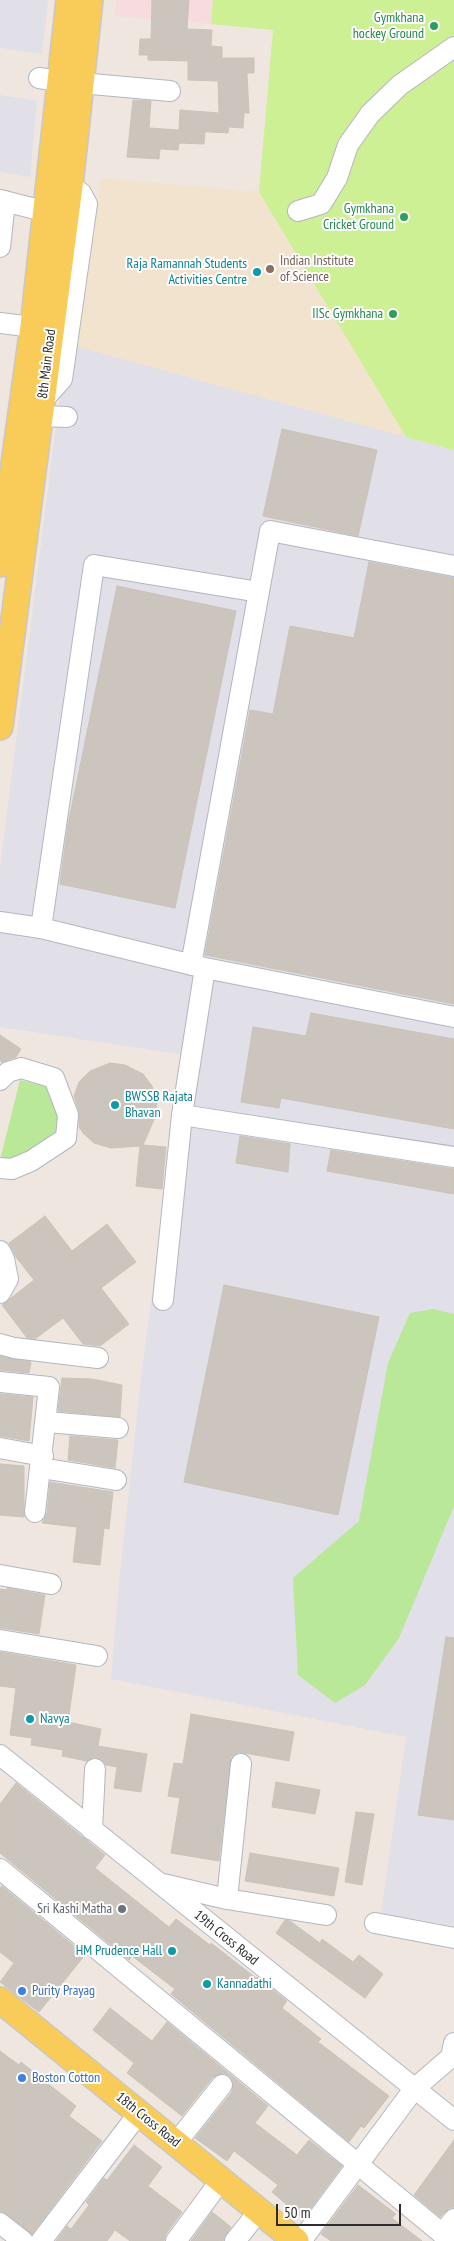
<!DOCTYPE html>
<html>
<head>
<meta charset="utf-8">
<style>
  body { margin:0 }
  #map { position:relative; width:454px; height:2241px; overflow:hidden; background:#efe7df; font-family:"PT Sans Narrow",sans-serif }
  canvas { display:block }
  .scale { position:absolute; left:276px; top:2204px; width:125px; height:22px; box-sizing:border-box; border:2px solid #2d2d2d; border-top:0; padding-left:6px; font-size:15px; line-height:18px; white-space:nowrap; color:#2d2d2d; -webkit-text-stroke:4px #fff; paint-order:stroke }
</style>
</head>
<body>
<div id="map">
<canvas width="454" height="2241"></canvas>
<div class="scale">50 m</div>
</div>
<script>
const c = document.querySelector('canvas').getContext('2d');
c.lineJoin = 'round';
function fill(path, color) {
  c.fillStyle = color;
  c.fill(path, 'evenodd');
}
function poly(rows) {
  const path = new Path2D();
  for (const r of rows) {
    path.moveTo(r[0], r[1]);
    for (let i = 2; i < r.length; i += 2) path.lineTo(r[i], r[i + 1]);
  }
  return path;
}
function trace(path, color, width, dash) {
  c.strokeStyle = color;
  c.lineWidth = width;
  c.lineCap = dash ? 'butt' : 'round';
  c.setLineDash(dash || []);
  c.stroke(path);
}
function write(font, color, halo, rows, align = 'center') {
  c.font = font + ' "PT Sans Narrow",sans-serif';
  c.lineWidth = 4;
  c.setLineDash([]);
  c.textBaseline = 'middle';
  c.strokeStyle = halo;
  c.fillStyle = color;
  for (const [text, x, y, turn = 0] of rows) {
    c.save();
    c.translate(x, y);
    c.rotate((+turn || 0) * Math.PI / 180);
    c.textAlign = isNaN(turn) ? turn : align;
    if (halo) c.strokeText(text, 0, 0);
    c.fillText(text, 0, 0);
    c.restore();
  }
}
const industrial = poly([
  [0,0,48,0,42,54,0,48],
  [0,95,37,101,30,177,0,172],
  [69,344,454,450,454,1926,381,1913,406,1737,111,1679,118,1593,142,1369,185,1055,0,1027,0,868,57,417]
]);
const education = poly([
  [213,0,454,0,454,450,74,346,101,178,259,192,273,30,211,24]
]);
const medical = poly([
  [116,0,213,0,211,24,115,16]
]);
const green = poly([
  [20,1080,47,1087,60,1116,57,1134,28,1155,0,1160],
  [433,1309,454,1314,454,1506,399,1638,365,1685,335,1703,298,1675,293,1578,359,1521,388,1363,410,1313]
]);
const pitch = poly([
  [213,0,454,0,454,450,406,437,259,192,273,30,211,24]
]);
const building = poly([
  [152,0,189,0,187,29,212,30,211,46,222,47,222,58,254,58,254,73,247,73,249,113,244,113,243,128,229,127,228,133,193,131,205,132,204,144,179,143,178,150,160,149,159,159,127,157,133,100,151,101,149,128,179,130,180,110,219,113,218,81,188,80,188,61,148,60,148,55,139,55,140,39,151,39,152,0],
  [282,429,377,450,358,536,263,516,282,429],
  [369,562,454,578,454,1004,205,955,250,710,273,714,290,626,354,638,369,562],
  [117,586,236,611,175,908,60,884,68,825,117,586],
  [311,1013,454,1039,454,1129,281,1098,279,1108,241,1102,253,1027,306,1036,311,1013],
  [0,1035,21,1049,16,1057,2,1062,0,1061,0,1035],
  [110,1063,125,1065,143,1074,152,1086,157,1100,156,1115,143,1145,166,1147,162,1189,136,1186,140,1146,111,1148,94,1143,83,1133,79,1127,79,1111,74,1096,79,1082,90,1071,110,1063],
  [240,1136,290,1144,288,1172,236,1163,240,1136],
  [331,1150,454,1169,454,1194,327,1171,331,1150],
  [45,1216,72,1251,107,1224,136,1262,101,1288,129,1324,100,1346,83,1344,63,1318,35,1339,27,1338,2,1305,34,1280,16,1257,9,1243,45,1216],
  [224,1285,379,1317,338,1515,184,1482,224,1285],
  [0,1356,31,1362,29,1373,0,1370,0,1356],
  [62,1378,92,1379,122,1385,120,1417,58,1411,62,1378],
  [0,1394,33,1397,29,1441,0,1436,0,1394],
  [70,1436,118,1440,115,1468,68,1460,70,1436],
  [0,1464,24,1466,24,1517,0,1515,0,1464],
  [50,1482,113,1492,109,1529,104,1528,100,1565,73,1562,77,1527,42,1523,47,1513,50,1482],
  [7,1588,45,1595,39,1634,0,1628,0,1589,7,1590,7,1588],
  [446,1637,454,1638,454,1820,418,1815,446,1637],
  [0,1652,76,1665,68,1722,101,1729,98,1746,147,1754,141,1792,114,1788,117,1767,106,1765,101,1759,95,1757,87,1761,62,1756,63,1750,31,1745,32,1738,10,1735,16,1688,0,1686,0,1652],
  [191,1714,294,1732,289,1761,239,1752,231,1757,219,1861,171,1853,180,1798,168,1796,174,1763,183,1764,191,1714],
  [276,1782,320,1790,315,1814,272,1807,276,1782],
  [16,1783,105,1855,95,1868,169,1927,176,1919,210,1945,211,1943,256,1978,257,1977,287,2001,282,2008,321,2039,318,2042,389,2096,364,2128,361,2126,349,2142,171,1994,175,1989,132,1956,129,1960,0,1853,0,1804,16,1783],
  [356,1812,374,1814,362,1885,345,1882,356,1812],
  [250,1853,339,1868,334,1896,245,1881,250,1853],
  [2,1886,85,1955,39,2012,0,1982,14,1963,0,1952,0,1888,2,1886],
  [285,1920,290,1921,320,1943,322,1939,353,1962,359,1955,383,1974,365,1998,276,1933,285,1920],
  [110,2008,152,2041,167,2022,268,2106,255,2123,297,2155,309,2140,342,2166,303,2219,272,2192,278,2185,234,2151,227,2161,195,2138,232,2092,233,2081,230,2076,223,2073,213,2077,182,2116,127,2073,134,2063,93,2030,110,2008],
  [0,2051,19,2065,21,2062,76,2106,69,2116,102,2141,32,2234,7,2214,0,2211,0,2051],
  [454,2140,454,2207,449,2208,440,2217,414,2195,454,2140],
  [134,2145,162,2167,148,2186,182,2212,166,2234,164,2241,130,2241,115,2230,107,2241,56,2241,67,2226,71,2229,89,2205,86,2202,104,2178,107,2180,134,2145],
  [358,2185,396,2214,392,2218,422,2241,331,2241,321,2234,358,2185],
  [212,2212,231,2227,223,2241,191,2241,212,2212]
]);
const minor = poly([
  [39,78,59,81],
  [80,83,170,91],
  [0,200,59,215],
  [298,211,321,204,337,178,348,145,370,114,400,85,454,47],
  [0,247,5,201],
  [0,323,33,327],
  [42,401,62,379,87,204,81,193,70,186],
  [41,416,67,417],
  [0,922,41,928,205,968,454,1017],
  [41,928,94,565,259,592],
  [191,965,270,531,454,566],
  [205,968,182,1115,454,1157],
  [0,1080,8,1072,21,1068,54,1078,68,1115,66,1138,31,1161,12,1169,0,1168],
  [0,1251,4,1259,8,1279,0,1293],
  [163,1300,182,1115],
  [0,1344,14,1348,98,1358],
  [0,1382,49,1387,35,1512],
  [47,1422,118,1428],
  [0,1448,43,1456],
  [41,1468,116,1480],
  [0,1575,51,1584],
  [0,1640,97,1656],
  [0,1755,454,2120],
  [92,1830,95,1769],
  [0,1869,451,2241],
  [163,1884,227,1899,326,1915],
  [227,1899,241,1764],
  [375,1923,454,1938],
  [176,2143,222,2085],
  [0,2223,23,2241],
  [442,2234,454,2219],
  [41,2241,139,2113],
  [176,2241,221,2180],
  [235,2241,259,2211],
  [301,2241,414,2089,451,2057,454,2043]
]);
const major = poly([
  [0,564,33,327,69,0],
  [0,727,70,186,90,0],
  [0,2000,296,2241]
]);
const markers = [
  [434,26,5,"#2e9e5b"],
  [404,217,5,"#2e9e5b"],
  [270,269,5,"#8d6e63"],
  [257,272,5,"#0f9aa8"],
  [393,314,5,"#2e9e5b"],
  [115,1105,5,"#0f9aa8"],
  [30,1719,5,"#0f9aa8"],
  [122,1909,5,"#6b7280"],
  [172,1951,5,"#0f9aa8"],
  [207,1984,5,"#0f9aa8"],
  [22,1991,5,"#3f7fe0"],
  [22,2078,5,"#3f7fe0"]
];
const leisureNames = [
  ["Gymkhana",424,18],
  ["hockey Ground",424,34],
  ["Gymkhana",394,209],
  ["Cricket Ground",394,225],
  ["IISc Gymkhana",383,314]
];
const educationNames = [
  ["Indian Institute",280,261],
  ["of Science",280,277]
];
const cultureNames = [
  ["Raja Ramannah Students",247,264,"right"],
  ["Activities Centre",247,280,"right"],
  ["BWSSB Rajata",125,1097],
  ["Bhavan",125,1113],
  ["Navya",40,1719],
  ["HM Prudence Hall",162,1951,"right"],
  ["Kannadathi",217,1984]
];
const streetNames = [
  ["8th Main Road",47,364,-83],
  ["19th Cross Road",226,1938,39],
  ["18th Cross Road",148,2120,39]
];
const worshipNames = [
  ["Sri Kashi Matha",112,1909]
];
const shopNames = [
  ["Purity Prayag",32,1991],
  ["Boston Cotton",32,2078]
];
fill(industrial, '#e1dfe7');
fill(education, '#f1e3cd');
fill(medical, '#f6dcdf');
fill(green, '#b8e898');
fill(pitch, '#cef094');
fill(building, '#cbc5bd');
trace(building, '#cbc3b8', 1);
trace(minor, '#b3b6c1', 22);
trace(major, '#c8c8c8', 28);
trace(minor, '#fff', 20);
trace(major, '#f9cb59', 25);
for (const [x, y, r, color] of markers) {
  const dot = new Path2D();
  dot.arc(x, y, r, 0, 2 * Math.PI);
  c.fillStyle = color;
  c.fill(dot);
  trace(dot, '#fff', 2);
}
write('14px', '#27864d', '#fff', leisureNames, 'right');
write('14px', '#785e54', '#fff', educationNames, 'left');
write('14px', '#0d838f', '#fff', cultureNames, 'left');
write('14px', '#2d2d2d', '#fff', streetNames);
write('14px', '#5b616d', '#fff', worshipNames, 'right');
write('14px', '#366cbe', '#fff', shopNames, 'left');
</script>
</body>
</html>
